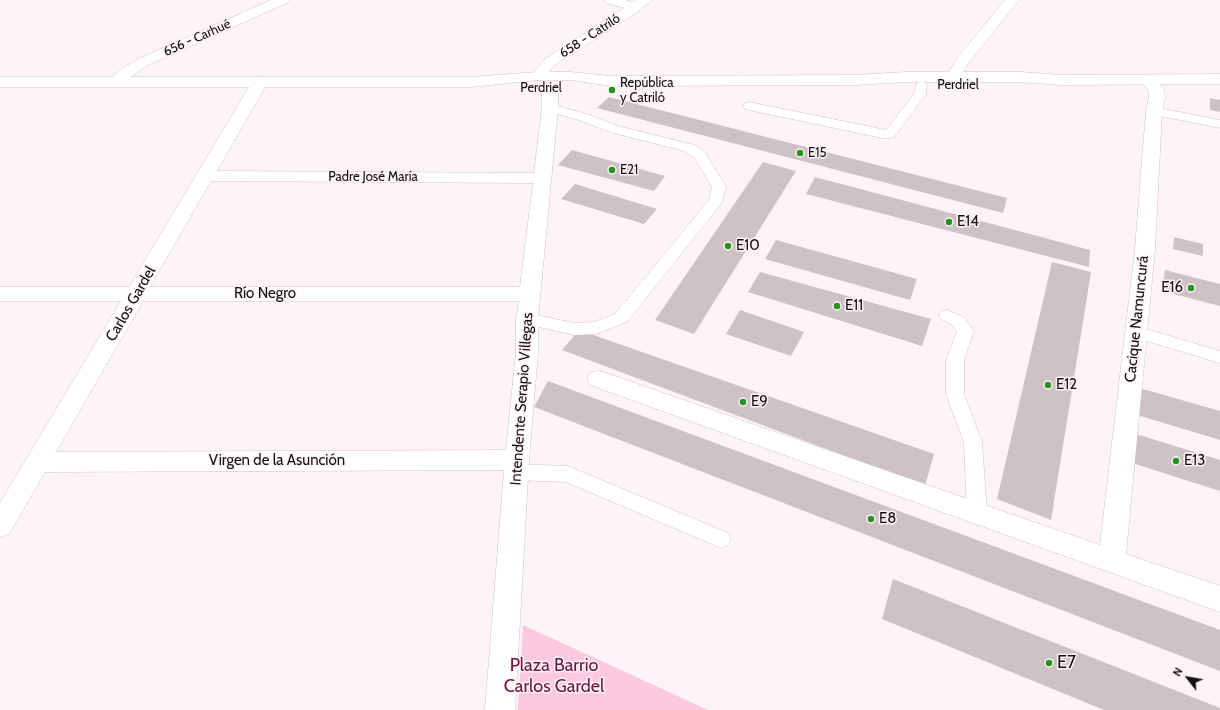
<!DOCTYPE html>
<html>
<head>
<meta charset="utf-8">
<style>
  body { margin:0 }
  #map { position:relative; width:1220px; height:710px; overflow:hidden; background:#fef3f7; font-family:Cabin,sans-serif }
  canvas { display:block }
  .north { position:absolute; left:1168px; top:658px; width:40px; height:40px; -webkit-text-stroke:3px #fef3f7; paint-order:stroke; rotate:301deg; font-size:11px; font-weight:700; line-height:16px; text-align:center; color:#141011 }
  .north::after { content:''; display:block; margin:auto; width:14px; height:18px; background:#141011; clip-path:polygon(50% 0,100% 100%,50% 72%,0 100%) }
</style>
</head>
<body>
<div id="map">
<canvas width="1220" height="710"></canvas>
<div class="north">N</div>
</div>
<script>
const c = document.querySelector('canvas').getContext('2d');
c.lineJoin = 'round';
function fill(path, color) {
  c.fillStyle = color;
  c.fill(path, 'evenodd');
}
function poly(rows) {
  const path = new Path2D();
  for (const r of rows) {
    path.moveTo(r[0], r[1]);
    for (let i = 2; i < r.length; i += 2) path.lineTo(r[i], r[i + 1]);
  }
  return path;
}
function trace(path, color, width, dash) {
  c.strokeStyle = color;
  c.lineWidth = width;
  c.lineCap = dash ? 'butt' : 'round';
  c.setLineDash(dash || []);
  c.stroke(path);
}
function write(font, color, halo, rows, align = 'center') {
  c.font = font + ' Cabin,sans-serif';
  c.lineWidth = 3;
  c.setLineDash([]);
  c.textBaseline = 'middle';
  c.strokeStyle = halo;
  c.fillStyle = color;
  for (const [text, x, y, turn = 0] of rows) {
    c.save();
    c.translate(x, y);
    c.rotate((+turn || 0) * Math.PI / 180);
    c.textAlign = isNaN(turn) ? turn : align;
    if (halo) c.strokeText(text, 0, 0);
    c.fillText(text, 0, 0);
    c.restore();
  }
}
const green = poly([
  [523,625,708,710,518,710]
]);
const building = poly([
  [609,97,1007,198,1003,213,597,108],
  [1210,98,1220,100,1220,112,1210,110],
  [572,150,665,176,654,191,558,165],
  [763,162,796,171,694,334,655,320],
  [815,177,1090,250,1089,267,806,194],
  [575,184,657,209,644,224,561,199],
  [1174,237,1203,244,1203,256,1173,249],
  [776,240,917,279,910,300,765,259],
  [1052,262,1091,272,1051,520,997,499],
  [1165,270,1220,284,1220,306,1162,291],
  [760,272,931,319,922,346,748,292],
  [740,310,804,332,791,356,726,334],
  [579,330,934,454,925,486,562,350],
  [548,381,1220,630,1220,671,534,407],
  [1136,387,1220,411,1220,440,1134,414],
  [1133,433,1220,460,1220,491,1132,463],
  [893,579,1220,708,1220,710,1104,710,882,619]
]);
const service = poly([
  [921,81,925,83,927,85,926,94,894,137,890,138,882,138,749,110,745,109,743,106,745,103,749,102,886,130,914,94,917,83,921,81],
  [550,104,587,114,618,126,694,145,704,151,726,187,721,204,627,322,596,334,574,335,521,323,519,319,521,315,527,313,574,323,594,322,615,314,709,200,712,187,694,157,684,151,610,132,579,120,546,111,544,108,546,105,550,104],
  [1154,107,1220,120,1220,128,1150,114,1148,111,1150,108,1154,107],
  [947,310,964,317,974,331,964,360,964,394,982,442,987,514,984,520,977,522,970,520,967,514,964,442,946,394,946,360,957,332,952,325,941,319,939,315,941,311,947,310],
  [1136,326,1220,351,1220,363,1130,336,1128,332,1130,328,1136,326],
  [516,464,568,466,575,469,728,533,731,539,728,545,721,548,566,482,516,480,509,477,506,472,509,467,516,464]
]);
const minor = poly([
  [271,0,289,0,287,3,148,65,120,84,115,86,110,84,107,81,123,68,138,59,271,0],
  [604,0,625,0,633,2,636,0,652,0,640,10,555,65,543,79,538,80,533,79,531,76,545,59,624,8,606,3,604,0],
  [1005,0,1019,0,967,65,959,80,954,82,949,80,946,77,955,61,1005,0],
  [1148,75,1153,77,1161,86,1164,89,1165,97,1162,111,1155,249,1126,554,1220,586,1220,612,590,385,587,379,590,373,598,371,606,373,1100,545,1135,249,1146,111,1149,97,1148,90,1140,80,1143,77,1148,75],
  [260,77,265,79,268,82,217,171,534,173,542,108,542,88,545,85,550,83,555,85,558,88,558,108,538,319,538,352,529,460,515,710,485,710,504,470,45,472,9,534,0,537,0,503,121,301,0,301,0,287,129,287,252,82,255,79,260,77],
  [211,181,533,183,520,287,150,287,211,181],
  [143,301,519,301,516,319,516,352,506,450,56,452,143,301]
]);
const secondary = poly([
  [538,72,571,72,611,76,856,75,906,72,1021,72,1061,75,1220,74,1220,84,1061,85,1021,82,906,82,856,85,611,86,571,80,538,80,471,87,0,87,0,77,471,77,538,72]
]);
const markers = [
  [612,90,4,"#25931d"],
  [800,153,4,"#25931d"],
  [612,170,4,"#25931d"],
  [949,222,4,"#25931d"],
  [728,246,4,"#25931d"],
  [1191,288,4,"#25931d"],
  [837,306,4,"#25931d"],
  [1048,385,4,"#25931d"],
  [743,402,4,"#25931d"],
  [1176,461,4,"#25931d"],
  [871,519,4,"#25931d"],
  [1049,663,4,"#25931d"]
];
const farStreetnames = [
  ["658 - Catriló",590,36,-33],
  ["656 - Carhué",197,38,-24],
  ["Perdriel",958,85],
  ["Perdriel",541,88],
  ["Padre José María",373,177]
];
const farPoinames = [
  ["República",620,83],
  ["y Catriló",620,98],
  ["E15",808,153],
  ["E21",620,170]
];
const poiNames = [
  ["E14",957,222],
  ["E10",736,246],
  ["E16",1183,288,"right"],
  ["E11",845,306],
  ["E12",1056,385],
  ["E9",751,402],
  ["E13",1184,461],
  ["E8",879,519]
];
const streetNames = [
  ["Río Negro",265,294],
  ["Carlos Gardel",131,304,-60],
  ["Cacique Namuncurá",1137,319,-84],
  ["Intendente Serapio Villegas",522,399,-86],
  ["Virgen de la Asunción",277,461]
];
const nearPoinames = [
  ["E7",1057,663]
];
const nearParknames = [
  ["Plaza Barrio",554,666],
  ["Carlos Gardel",554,687]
];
fill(green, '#fcc9de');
fill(building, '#cfc2c7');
trace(service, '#d0c3c8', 1);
trace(minor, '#d0c3c8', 1);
trace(secondary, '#d0c3c8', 1);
fill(service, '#fff');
fill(minor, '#fff');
fill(secondary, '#fff');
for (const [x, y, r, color] of markers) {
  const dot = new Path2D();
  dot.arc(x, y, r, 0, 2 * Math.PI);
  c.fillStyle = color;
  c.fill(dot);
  trace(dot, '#fef3f7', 1.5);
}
write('13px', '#141011', '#fef3f7', farStreetnames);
write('13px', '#141011', '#fef3f7', farPoinames, 'left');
write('15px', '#141011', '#fef3f7', poiNames, 'left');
write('15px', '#141011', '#fef3f7', streetNames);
write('18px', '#141011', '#fef3f7', nearPoinames, 'left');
write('18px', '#691744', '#fef3f7', nearParknames);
</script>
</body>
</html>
